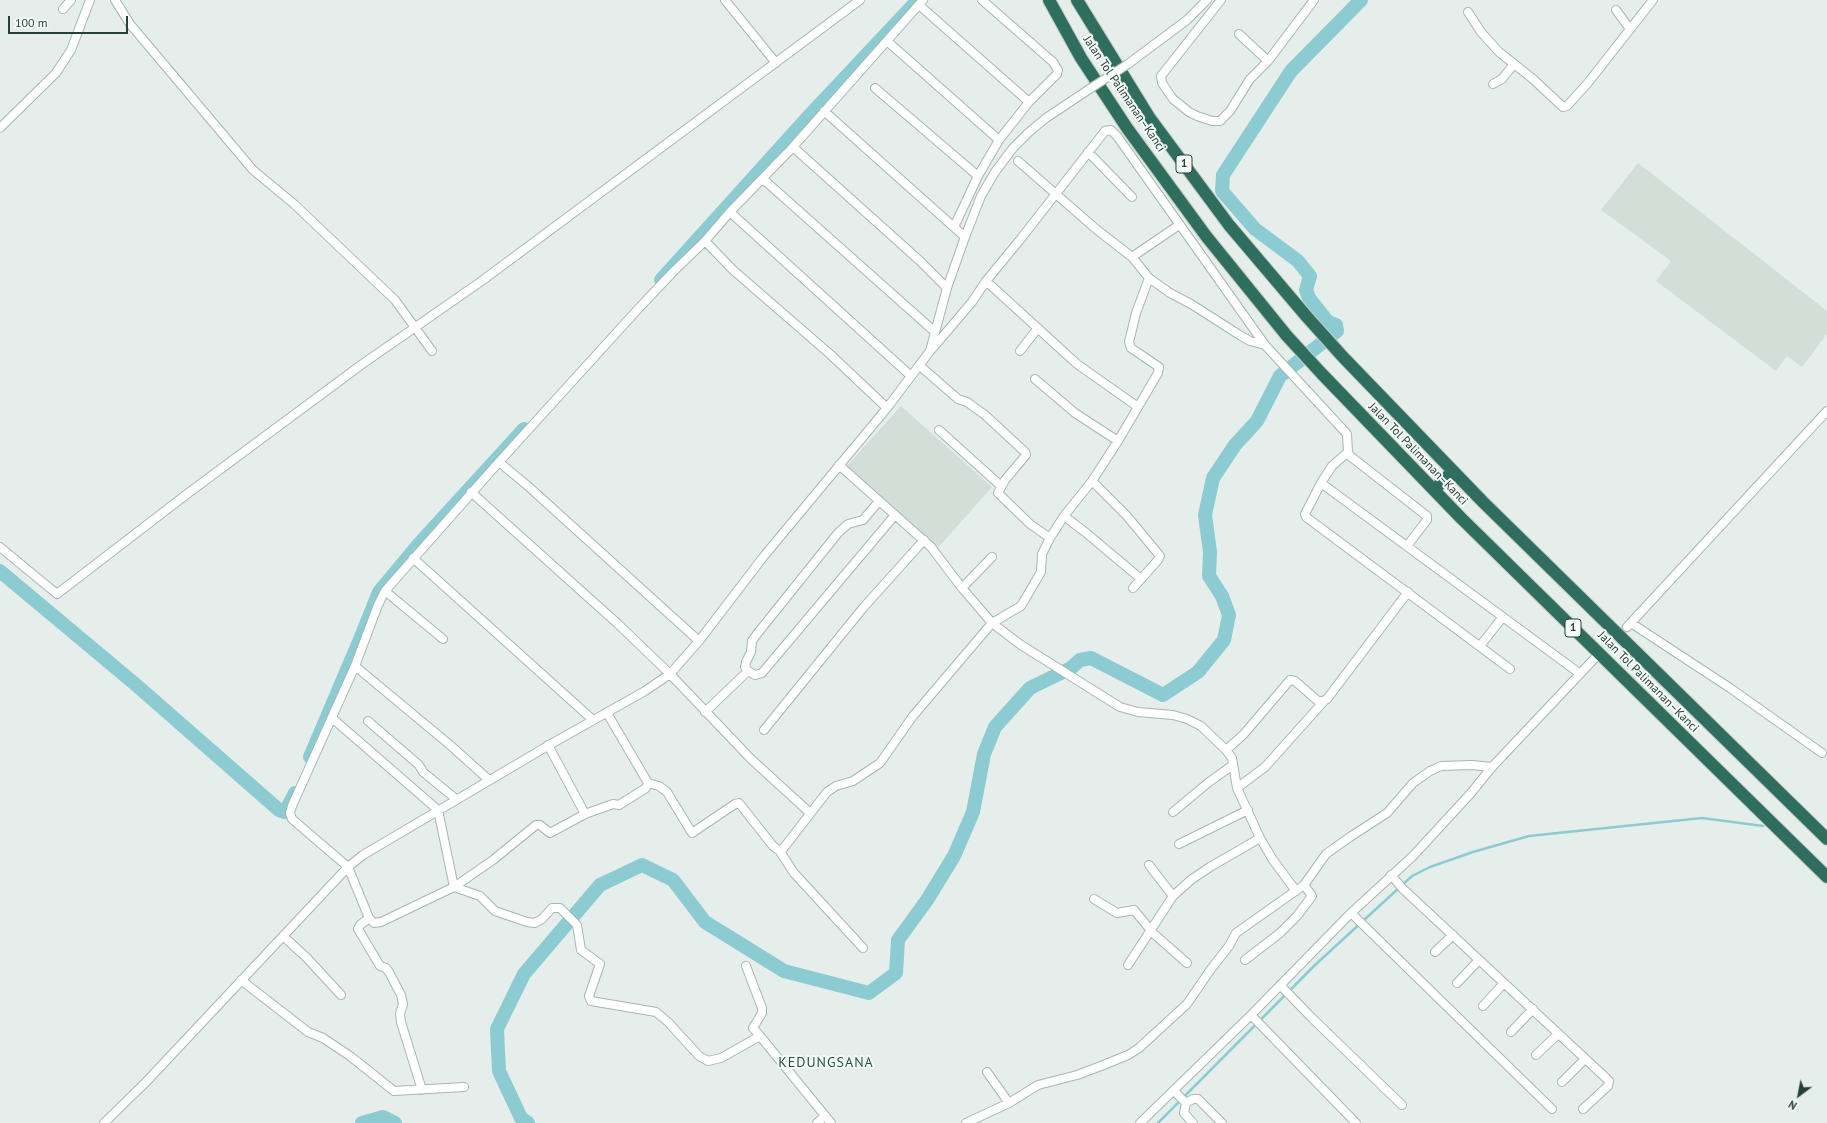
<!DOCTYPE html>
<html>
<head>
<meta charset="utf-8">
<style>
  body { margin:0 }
  #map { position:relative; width:1827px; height:1123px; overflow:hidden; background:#e5eeea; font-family:"PT Sans",sans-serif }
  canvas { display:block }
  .north { position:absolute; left:1779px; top:1075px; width:40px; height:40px; -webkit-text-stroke:3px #f6faf8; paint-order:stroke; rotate:212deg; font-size:11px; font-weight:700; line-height:16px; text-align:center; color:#244138 }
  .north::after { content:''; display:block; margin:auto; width:14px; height:18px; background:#244138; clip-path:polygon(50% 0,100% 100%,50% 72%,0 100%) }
  .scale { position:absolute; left:8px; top:16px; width:120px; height:18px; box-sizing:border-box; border:2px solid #244138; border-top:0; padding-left:5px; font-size:12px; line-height:14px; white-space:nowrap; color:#244138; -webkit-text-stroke:3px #f6faf8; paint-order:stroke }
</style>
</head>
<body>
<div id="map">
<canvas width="1827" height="1123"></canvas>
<div class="north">N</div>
<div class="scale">100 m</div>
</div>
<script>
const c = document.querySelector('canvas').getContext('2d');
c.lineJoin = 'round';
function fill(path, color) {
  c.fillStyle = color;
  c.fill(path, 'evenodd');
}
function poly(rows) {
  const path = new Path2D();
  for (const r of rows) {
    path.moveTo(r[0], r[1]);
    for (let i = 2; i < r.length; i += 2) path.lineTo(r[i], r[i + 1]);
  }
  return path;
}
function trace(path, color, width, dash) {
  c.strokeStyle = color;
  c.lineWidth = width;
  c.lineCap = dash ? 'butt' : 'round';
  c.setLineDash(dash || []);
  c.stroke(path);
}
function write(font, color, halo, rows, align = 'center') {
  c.font = font + ' "PT Sans",sans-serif';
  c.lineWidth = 4;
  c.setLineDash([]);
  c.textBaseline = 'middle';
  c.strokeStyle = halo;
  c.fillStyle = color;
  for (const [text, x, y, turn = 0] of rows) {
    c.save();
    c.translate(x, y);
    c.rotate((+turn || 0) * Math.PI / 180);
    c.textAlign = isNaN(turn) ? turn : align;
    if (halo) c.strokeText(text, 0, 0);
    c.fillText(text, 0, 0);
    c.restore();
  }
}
const built = poly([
  [1638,163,1827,311,1827,334,1802,367,1787,356,1776,371,1656,281,1671,261,1601,210],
  [901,406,992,487,936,550,845,468]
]);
const stream = poly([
  [1158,1123,1315,965,1412,876,1430,867,1473,852,1529,836,1702,818,1763,826]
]);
const river = poly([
  [661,280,809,116,918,0],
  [0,571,135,684,279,810,285,812,295,793],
  [310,757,361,637,379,592,419,544,524,429],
  [362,1123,383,1117,395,1123],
  [528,1123,521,1118,499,1071,497,1029,524,974,600,885,642,865,673,880,705,922,784,971,869,993,896,973,898,940,927,900,954,856,973,812,984,754,995,727,1030,688,1071,668,1080,660,1091,658,1163,695,1198,672,1224,640,1229,615,1222,596,1209,576,1210,552,1205,515,1213,478,1235,445,1257,421,1280,376,1337,331,1336,325,1328,322,1309,298,1306,290,1310,276,1298,261,1255,229,1222,191,1223,175,1291,71,1361,0]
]);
const streetTunnel = poly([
  [1597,656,1627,627]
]);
const street = poly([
  [115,0,130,24,253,170,294,204,395,300,432,351],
  [725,0,776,63],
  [1221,0,1161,76,1162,83,1173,99,1189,112,1197,116,1212,121,1220,121,1230,111,1250,79,1268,61],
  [919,5,1029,102],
  [63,9,71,0],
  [1616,10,1630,29],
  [1468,12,1481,32,1499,52,1533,79,1563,107,1567,106,1587,84,1653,0],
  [1239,34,1268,61,1314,0],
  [887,41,999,140],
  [1128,64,1187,20,1207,0],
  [1493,84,1502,79,1514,64],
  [875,88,978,176],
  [824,111,965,237],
  [0,128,56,73,71,50,90,0],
  [793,147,920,261,947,288],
  [1088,152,1132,197],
  [1018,161,1096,229,1132,257,1149,278,1170,293,1191,304,1238,334,1250,341,1265,345],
  [763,179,935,332],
  [730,212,911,376],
  [954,227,978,176,999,140,1029,102,1057,74,1058,70,1053,62,982,0],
  [705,241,733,270,831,355,887,408],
  [1132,257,1179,225],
  [986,281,1077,364,1138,407],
  [932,349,972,302,986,281,1019,241,1105,131,1111,130,1117,136,1265,345,1347,434,1348,452,1350,456,1427,516,1427,520,1407,546],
  [1020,351,1038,328],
  [920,366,958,399,967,402,985,415,1025,452,1026,455,1005,480,998,493,1030,524,1050,538],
  [1035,379,1075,413,1118,441],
  [939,430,1001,486],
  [1348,452,1332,466,1321,483,1579,673],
  [499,462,638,309,674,271,705,241,730,212,793,147,923,0],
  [839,465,931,547,962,588,992,623,1021,606,1041,572,1042,554,1050,538,1064,516,1092,481,1118,441,1158,373,1159,367,1131,348,1129,342,1136,313,1149,278],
  [1092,481,1127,516,1160,556,1158,560,1133,588],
  [1321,483,1305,514,1306,517,1510,669],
  [471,492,618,624,670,674,751,759,809,812],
  [879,501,863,520,848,524,838,533,757,634,752,641,751,652,746,662,745,667,748,671,755,675,762,673,895,515],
  [1064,516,1085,532,1141,579],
  [0,547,57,594,187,494,361,365,483,280,860,0],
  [413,558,593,720],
  [962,588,992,557],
  [385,591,443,639],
  [1631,623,1730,688,1822,753],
  [1627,627,1827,411],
  [1480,646,1502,618],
  [355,666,450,745,489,780],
  [705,712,748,671],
  [607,713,648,783,659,786,667,792,692,833,735,804,739,803,773,846,777,849,782,850,827,792,836,786,853,781,880,763,913,716,992,623,1021,645,1120,707,1138,712,1173,715,1187,719,1201,726,1226,750,1232,758,1237,788,1260,838,1273,860,1296,891],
  [332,718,438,810,454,887,381,922,374,923,369,918,348,867,292,819,290,813,292,806,355,666,378,605,385,591,499,462,529,487,699,641],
  [368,721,419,765,423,772,456,799],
  [764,730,863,608,924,540],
  [548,745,585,814],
  [1226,750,1243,735,1290,680,1295,681,1318,701,1323,701,1327,699,1408,592],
  [648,783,646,788,619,805,613,804,585,814,550,833,540,825,536,825,493,860,454,887,480,896,495,911,527,922,535,923,542,919,552,908,560,908,577,925,581,950,600,964,589,996,591,1001,656,1012,668,1022,699,1056,708,1061,721,1058,760,1036,831,1123],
  [1237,788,1265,767,1325,700],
  [1173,812,1209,782,1233,765],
  [1179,844,1248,810],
  [779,850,794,873,863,948],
  [1149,865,1173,896],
  [1391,875,1403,889,1606,1078,1609,1081,1608,1086,1583,1109],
  [1094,899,1117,913,1134,910,1154,934,1187,963],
  [1351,913,1552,1109],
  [369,918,360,925,358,929,380,966,386,968,389,972,401,995,403,1004,400,1014,401,1022,422,1090],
  [283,936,307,958,341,995],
  [1435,952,1453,935],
  [1245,960,1280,933,1297,916,1312,896,1304,885],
  [1128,965,1173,896,1192,879,1210,867,1260,838],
  [746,966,762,1008,762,1013,753,1028,760,1036],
  [241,980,308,1032,323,1038,350,1056,394,1091,464,1087],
  [1457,983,1479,960],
  [1280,985,1312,1018,1402,1105],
  [1483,1006,1504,983],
  [1251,1015,1356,1123],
  [1511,1032,1533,1009],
  [1536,1055,1558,1034],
  [987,1072,1009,1103],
  [1562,1082,1585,1059],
  [1174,1091,1186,1103,1184,1113,1193,1123],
  [1186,1103,1193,1099,1198,1099,1222,1123],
  [104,1123,146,1082,348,867,363,855,551,744,645,691,670,674,699,641,764,556,887,408,930,351,947,288,965,237,981,196,995,172,1013,148,1029,132,1046,118,1091,88],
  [817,1123,825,1116],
  [966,1123,1009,1103,1038,1085,1077,1075,1101,1066,1128,1055,1139,1048,1187,1004,1211,969,1229,946,1236,933,1304,885,1326,854,1350,837,1387,813,1413,783,1430,771,1441,766,1472,765,1492,767],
  [1140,1123,1251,1015,1351,913,1413,856,1471,793,1492,767,1595,658]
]);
const highway = poly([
  [1049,0,1081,58,1127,128,1206,236,1287,336,1322,374,1461,518,1827,877],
  [1077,0,1149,117,1229,225,1307,317,1343,357,1483,502,1827,839],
  [1434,490,1453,471]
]);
const streetBridge = poly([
  [1091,88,1128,64]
]);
const shields = [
  [1184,164,16],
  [1573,628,16]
];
const shieldNames = [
  ["1",1184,164],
  ["1",1573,628]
];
const streetNames = [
  ["Jalan Tol Palimanan–Kanci",1124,94,56],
  ["Jalan Tol Palimanan–Kanci",1418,454,46],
  ["Jalan Tol Palimanan–Kanci",1648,682,45]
];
const quarterNames = [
  ["KEDUNGSANA",826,1063]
];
fill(built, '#d3ded9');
trace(stream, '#8dcbd3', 2.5);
trace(river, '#8dcbd3', 14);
trace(streetTunnel, '#becbc6', 8, [8, 4]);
trace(street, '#a7b7b1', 10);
trace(highway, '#c2cac7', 14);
trace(street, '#fff', 8);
trace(highway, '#2f6e5e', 12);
trace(streetBridge, '#a7b7b1', 10, []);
trace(streetBridge, '#fff', 8);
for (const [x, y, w] of shields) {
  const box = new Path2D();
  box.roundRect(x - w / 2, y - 9, w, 18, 3);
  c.fillStyle = '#f6faf8';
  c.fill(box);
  trace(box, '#244138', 1);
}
write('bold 11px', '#244138', null, shieldNames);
write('12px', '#244138', '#f6faf8', streetNames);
c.letterSpacing = '1px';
write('14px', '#1f5445', '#f6faf8', quarterNames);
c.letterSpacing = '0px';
</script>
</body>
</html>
